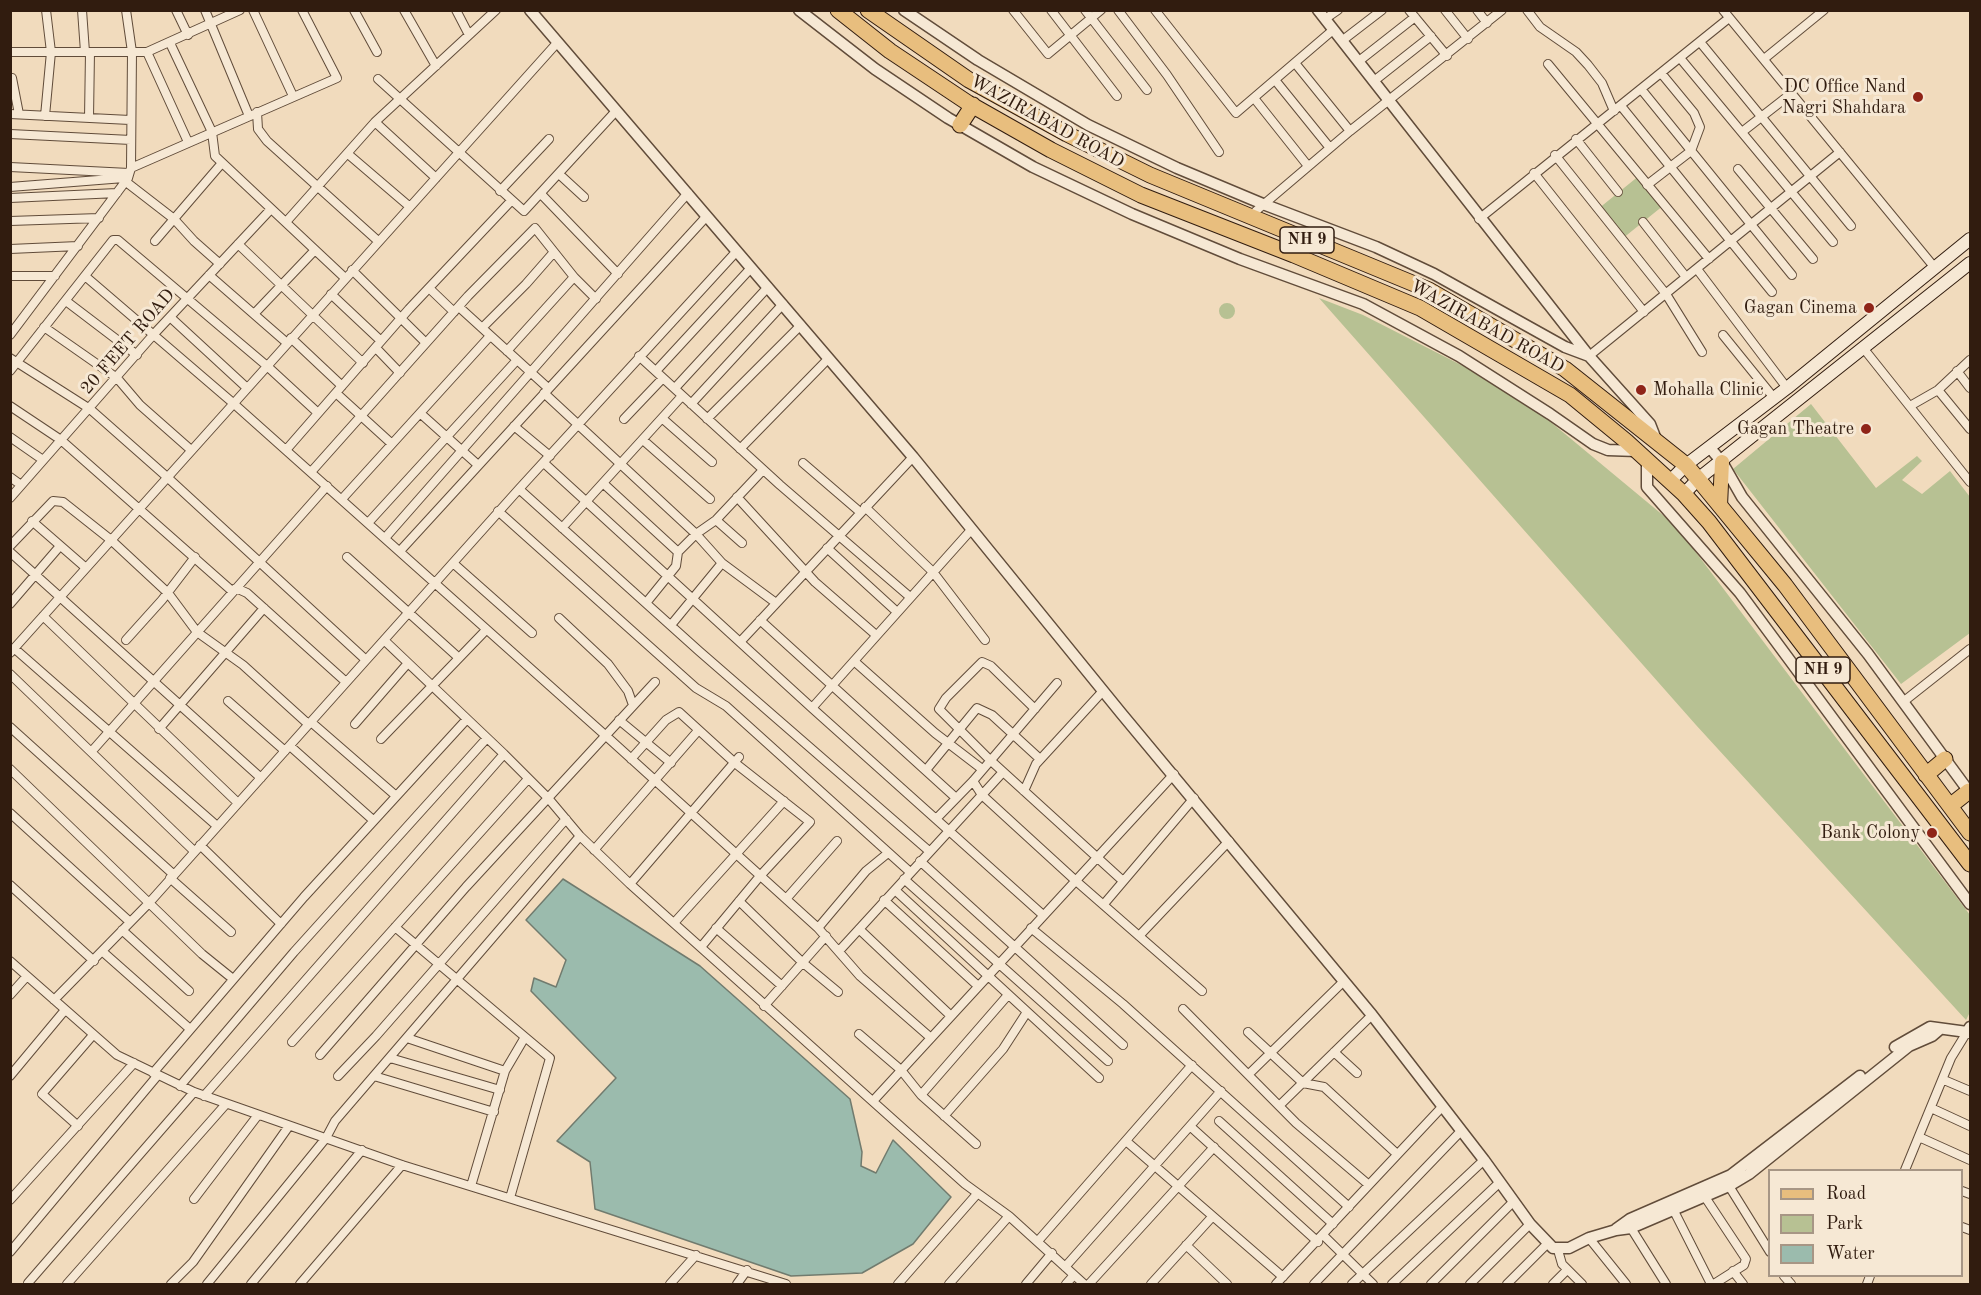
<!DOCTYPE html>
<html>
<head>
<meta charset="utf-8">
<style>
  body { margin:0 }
  #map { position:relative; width:1981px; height:1295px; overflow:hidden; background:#f1dbbd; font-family:"Old Standard TT",serif }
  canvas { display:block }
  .frame { position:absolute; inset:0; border:12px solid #311c0f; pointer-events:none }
  .legend { position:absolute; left:1768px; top:1169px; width:195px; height:108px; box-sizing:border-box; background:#f6e8d4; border:2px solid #a79685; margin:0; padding:8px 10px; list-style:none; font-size:18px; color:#311c0f }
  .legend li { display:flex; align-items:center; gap:12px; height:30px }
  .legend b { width:30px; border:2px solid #a79685 }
</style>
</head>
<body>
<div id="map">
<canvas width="1981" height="1295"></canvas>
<div class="frame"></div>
<ul class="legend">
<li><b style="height:8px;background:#e8be7e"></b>Road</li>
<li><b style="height:16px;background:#b7c193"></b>Park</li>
<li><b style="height:16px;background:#9bbbad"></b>Water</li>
</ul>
</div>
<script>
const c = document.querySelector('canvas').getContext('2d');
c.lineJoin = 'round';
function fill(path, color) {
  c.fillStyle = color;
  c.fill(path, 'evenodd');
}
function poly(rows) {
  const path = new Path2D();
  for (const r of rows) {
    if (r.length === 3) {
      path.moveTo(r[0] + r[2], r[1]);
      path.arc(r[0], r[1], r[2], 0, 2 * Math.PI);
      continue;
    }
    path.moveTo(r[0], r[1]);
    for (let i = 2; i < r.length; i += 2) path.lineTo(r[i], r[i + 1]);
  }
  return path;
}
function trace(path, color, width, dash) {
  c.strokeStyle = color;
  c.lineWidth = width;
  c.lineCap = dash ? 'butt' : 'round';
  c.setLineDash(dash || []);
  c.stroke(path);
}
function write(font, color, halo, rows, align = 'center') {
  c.font = font + ' "Old Standard TT",serif';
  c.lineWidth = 6;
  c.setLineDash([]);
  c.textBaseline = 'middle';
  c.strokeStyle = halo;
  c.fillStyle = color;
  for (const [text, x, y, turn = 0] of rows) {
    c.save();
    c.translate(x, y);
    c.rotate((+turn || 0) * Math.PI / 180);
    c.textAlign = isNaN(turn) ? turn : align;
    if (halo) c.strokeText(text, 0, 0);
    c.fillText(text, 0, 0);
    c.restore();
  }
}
const green = poly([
  [1640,175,1664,205,1622,239,1598,209],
  [1319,298,1363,315,1465,367,1547,419,1676,526,1970,915,1970,1012,1966,1020,1696,725],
  [1227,311,8],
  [1811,404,1876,488,1917,456,1922,461,1902,480,1922,494,1950,471,1970,497,1970,633,1901,684,1733,469]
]);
const water = poly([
  [563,879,700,966,850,1099,862,1152,861,1166,876,1173,893,1140,951,1197,913,1244,862,1273,791,1276,595,1209,590,1162,557,1141,616,1078,531,991,534,978,556,987,566,960,526,920,563,879]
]);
const minor = poly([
  [82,10,85,52],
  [176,10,188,35],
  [205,10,249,116],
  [253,10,293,96],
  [354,10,377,52],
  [404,10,436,66],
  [456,10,469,35],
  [1013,10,1048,54,1101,10],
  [1051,10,1117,96],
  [1085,10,1147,90],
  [1118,10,1167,75,1219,152],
  [1155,10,1236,113,1333,30],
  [1409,10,1447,56],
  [1445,10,1468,39],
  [1477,10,1487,23],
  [1527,10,1540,27,1576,52,1588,65,1602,83,1614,111],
  [1723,10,1935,268],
  [1325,19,1338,10],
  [1343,40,1382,10],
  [1700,42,1851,226],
  [170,43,212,132,215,156,345,278],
  [10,52,147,52,240,10],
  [147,52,188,142],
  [1680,58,1833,242],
  [1764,59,1824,10],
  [1359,61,1415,17],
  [1295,63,1350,131],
  [1548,64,1709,259],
  [12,78,19,114],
  [378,79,524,211,616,111],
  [1275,80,1330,148],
  [1374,81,1431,36],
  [1641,89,1792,275],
  [1254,98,1308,166],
  [1621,106,1772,292],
  [257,112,258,129,267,141,378,241],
  [10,114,130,120],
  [45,116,51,52,46,10],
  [89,118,90,52],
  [375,122,436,178],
  [1742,132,1792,93],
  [10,134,131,140],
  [1576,139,1618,192],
  [348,154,410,207],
  [1555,155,1666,294,1702,352],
  [10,167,129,173],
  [131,168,337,78,302,10],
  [1738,169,1813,259],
  [1534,173,1644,312],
  [559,174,584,197],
  [121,178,174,219,194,241,220,264],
  [1647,185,1691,151,1700,127,1694,113,1661,73],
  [10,187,124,178],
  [500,191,549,139],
  [541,194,618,274],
  [10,198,117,193],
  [1250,216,1350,131,1502,10],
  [1479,219,1729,18],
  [10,221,99,218],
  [286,222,375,122,496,10],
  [1643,222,1686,277],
  [155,241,222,163],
  [238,244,363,363],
  [10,249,78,246],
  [1697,269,1787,388],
  [352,270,426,343],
  [209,275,287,343],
  [10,276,55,276],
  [85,276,233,403,605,735,818,928,860,976,931,1038],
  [429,288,454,312],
  [331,294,381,341],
  [66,301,137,355],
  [459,307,548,388],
  [254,314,315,250],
  [170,317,247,388],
  [44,327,117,378,140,405,191,450],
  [482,328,526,284,554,252],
  [10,335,128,178,131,168,132,52,126,10],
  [1723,335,1774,398],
  [291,338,342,386],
  [376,348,400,373],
  [1864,349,1970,482],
  [507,351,574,277],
  [639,356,780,485,910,597],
  [1589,356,1840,152],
  [10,358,90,409,167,477,366,660],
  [10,371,113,240,118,240,267,366,318,413],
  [656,371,751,268],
  [1957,371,1970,388],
  [675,388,768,287],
  [1938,390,1970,429],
  [336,393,392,444],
  [544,393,696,534,722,563,776,603],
  [691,404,783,304],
  [10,406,61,440,232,591,236,588,247,593,346,682],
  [1910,406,1938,390,1970,360],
  [420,413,478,465],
  [624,419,663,378],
  [663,419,712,462],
  [707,419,801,325],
  [514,426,550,456],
  [10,437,43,460],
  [643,440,710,499],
  [740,449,828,359],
  [286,450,409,309,511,201],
  [544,463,812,708,1043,915],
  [803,463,860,512],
  [311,472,468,296,535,228,574,277,596,299],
  [10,477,21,485],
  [604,484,678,552],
  [519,489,699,651,929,851],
  [737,497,815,582,876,635],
  [10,498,154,334,271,209],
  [342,499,490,336],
  [865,507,933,572,985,640],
  [498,511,696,688,726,706,910,872],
  [716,520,742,543],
  [32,521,86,568],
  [368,523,517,360],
  [562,528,682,396],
  [385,538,688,193],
  [10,546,53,501,63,502,111,540,168,593,197,632,243,665,307,723,311,722,395,795],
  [827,548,897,612],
  [400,551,706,217],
  [10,552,261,778],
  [347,557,459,658],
  [453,563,532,633],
  [646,603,676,566,678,552,696,534,716,520,763,470],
  [10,604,60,546],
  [43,616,238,803],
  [559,618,608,664,628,691,633,705],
  [760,620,956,798],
  [671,625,722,563],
  [126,640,162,600,195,557],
  [384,640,504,754,548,798,580,836,630,884,965,1184,1009,1216,1084,1284],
  [741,641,913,457],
  [15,649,217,826],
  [10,653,557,43],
  [854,661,935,733,982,769],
  [10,674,194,851],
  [228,701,285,751],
  [1903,702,1970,649],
  [812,708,971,530],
  [1035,709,991,666,982,662,946,698,939,709,989,759,1123,881],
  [619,720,671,763],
  [355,724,408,663],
  [10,727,173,874],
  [159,729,264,608],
  [381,739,486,630],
  [290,746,373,820],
  [92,751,327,486],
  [631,759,666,720,679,712,735,763,810,822,760,876,701,947],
  [10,769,202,954,233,979],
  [926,770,977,708,992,715,1040,759],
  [973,781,982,795,1076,881,1202,991],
  [1024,791,1036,764,1103,691],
  [10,813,130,922],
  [936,819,973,781,1057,683],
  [200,845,281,924],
  [594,850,696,733],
  [920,861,1123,1045],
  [170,878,231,932],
  [904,879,1108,1061],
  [630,884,739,757],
  [10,885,94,961],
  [895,890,1099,1078],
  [786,899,837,841],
  [884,900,978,986],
  [739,901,802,962,838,992],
  [1104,904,1194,798],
  [674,923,784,801],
  [395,927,525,1037],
  [716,928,782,986],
  [818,928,866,871,888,853],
  [1031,928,1123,1004,1349,1207],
  [859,929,951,1016],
  [122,930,189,991],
  [1139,936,1229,841],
  [839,951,1003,772],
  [103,952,190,1029],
  [10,961,117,1055,194,1092,402,1165,786,1284],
  [10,995,27,976],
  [54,1000,149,903,519,489,736,252],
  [764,1006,826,936],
  [1183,1009,1296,1123,1369,1185],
  [1248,1032,1303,1083,1324,1087,1397,1154],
  [859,1034,901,1070,921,1095,976,1144],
  [407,1038,505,1071],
  [292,1042,528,779],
  [1334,1052,1357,1073],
  [320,1055,466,887,655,682],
  [390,1058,500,1090],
  [153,1073,304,897,467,719],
  [1249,1074,1344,981],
  [10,1076,65,1010],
  [338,1076,376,1036,566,819],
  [374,1076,494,1112],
  [1944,1080,1970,1091],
  [180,1086,294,952,487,738],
  [921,1095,1008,995],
  [204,1096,504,754],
  [873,1101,1174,774],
  [1280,1105,1372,1015],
  [1931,1108,1970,1126],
  [944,1116,1003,1049,1027,1012],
  [1219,1121,1333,1224],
  [78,1126,42,1094,93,1035],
  [1191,1127,1318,1242],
  [1919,1137,1970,1160],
  [1126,1141,1283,1277],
  [1905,1170,1951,1058,1967,1032,1969,1034],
  [471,1186,505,1071,525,1037,550,1058,510,1198],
  [1729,1186,1770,1252],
  [1962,1191,1970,1194],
  [1705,1197,1746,1259,1744,1265,1714,1284],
  [194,1199,258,1115],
  [10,1200,134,1063],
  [1673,1209,1711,1284],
  [1962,1227,1970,1230],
  [1631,1228,1666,1284],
  [1323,1235,1373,1284],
  [1589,1238,1626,1284],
  [1038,1241,1192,1065],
  [1186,1245,1227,1284],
  [1558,1250,1562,1264,1582,1284],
  [10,1252,158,1075],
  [1065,1267,1221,1091],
  [1733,1271,1743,1284],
  [1784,1276,1791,1284],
  [28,1283,194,1092],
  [67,1284,226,1104],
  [171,1284,193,1262,289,1126],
  [207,1284,326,1138,335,1121,580,836],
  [251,1284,362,1150],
  [300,1284,402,1165],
  [670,1284,696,1255],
  [737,1284,747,1270],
  [898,1284,977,1194],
  [949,1284,1009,1216],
  [1026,1284,1052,1253],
  [1066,1284,1074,1275],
  [1089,1284,1214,1147],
  [1151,1284,1212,1217],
  [1276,1284,1442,1107],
  [1314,1284,1461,1131],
  [1352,1284,1484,1160],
  [1392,1284,1500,1182],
  [1431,1284,1514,1201],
  [1470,1284,1530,1224],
  [1507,1284,1547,1244],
  [1553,1284,1567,1270],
  [1867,1284,1870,1276]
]);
const tertiary = poly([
  [530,10,913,457,1121,713,1372,1015,1484,1160,1530,1224,1553,1248,1569,1248,1589,1238,1616,1230,1631,1228,1729,1186,1749,1174,1909,1046,1932,1036,1939,1030],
  [799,10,875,69,948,118,1033,167,1132,214,1240,259,1363,304,1459,356,1550,414,1593,444,1608,450,1637,451],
  [904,10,978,60,1088,125,1177,168,1263,204,1376,247,1434,274,1565,347,1589,356],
  [1318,10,1589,356,1650,424,1657,442],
  [1710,448,1722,462,1742,497,1868,654,1970,793],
  [1647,461,1647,487,1740,593,1970,904],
  [1895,1047,1930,1027,1967,1032,1970,1027],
  [1616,1229,1630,1219,1731,1175,1860,1076]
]);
const secondary = poly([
  [1670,481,1686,465,1787,388,1970,239],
  [1684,494,1698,479,1970,263]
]);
const primary = poly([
  [1720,506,1722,462]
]);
const trunk = poly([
  [838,10,890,51,968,103,1051,150,1141,195,1294,255,1420,308,1570,395,1626,441,1684,494,1709,522,1970,864],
  [868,10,969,80,1067,134,1150,175,1429,290,1565,369,1686,465,1698,479,1785,585,1970,833],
  [960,125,973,105],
  [1926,775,1945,759],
  [1950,806,1969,791]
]);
const markers = [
  [1918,97,6,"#8f2418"],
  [1869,308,6,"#8f2418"],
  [1641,390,6,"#8f2418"],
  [1866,429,6,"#8f2418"],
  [1932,833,6,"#8f2418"]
];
const shields = [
  [1307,240,54],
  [1823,670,54]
];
const shieldNames = [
  ["NH 9",1307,240],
  ["NH 9",1823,670]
];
const poiNames = [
  ["DC Office Nand",1906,87],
  ["Nagri Shahdara",1906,108],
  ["Gagan Cinema",1857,308],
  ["Mohalla Clinic",1653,390,"left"],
  ["Gagan Theatre",1854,429],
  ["Bank Colony",1920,833]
];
const streetNames = [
  ["WAZIRABAD ROAD",1047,122,29],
  ["WAZIRABAD ROAD",1487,327,29],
  ["20 FEET ROAD",128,342,-49]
];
fill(green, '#b7c193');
fill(water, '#9bbbad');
trace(water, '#717b6e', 1.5);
trace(minor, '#614c3a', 10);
trace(tertiary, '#614c3a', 13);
trace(secondary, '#311c0f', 14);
trace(primary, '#311c0f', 16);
trace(trunk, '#311c0f', 17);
trace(minor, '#f6e8d4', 8);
trace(tertiary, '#f6e8d4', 10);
trace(secondary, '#f6e8d4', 12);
trace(primary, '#e8be7e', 14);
trace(trunk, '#e8be7e', 15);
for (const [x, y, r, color] of markers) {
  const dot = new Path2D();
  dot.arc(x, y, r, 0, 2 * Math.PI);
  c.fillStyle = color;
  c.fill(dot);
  trace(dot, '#f6e8d4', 2);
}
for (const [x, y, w] of shields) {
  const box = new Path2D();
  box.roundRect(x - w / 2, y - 13, w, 26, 4.5);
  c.fillStyle = '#f6e8d4';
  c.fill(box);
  trace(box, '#311c0f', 1.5);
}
write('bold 16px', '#311c0f', null, shieldNames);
write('18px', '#311c0f', '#f6e8d4', poiNames, 'right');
write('18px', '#311c0f', '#f6e8d4', streetNames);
</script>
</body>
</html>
